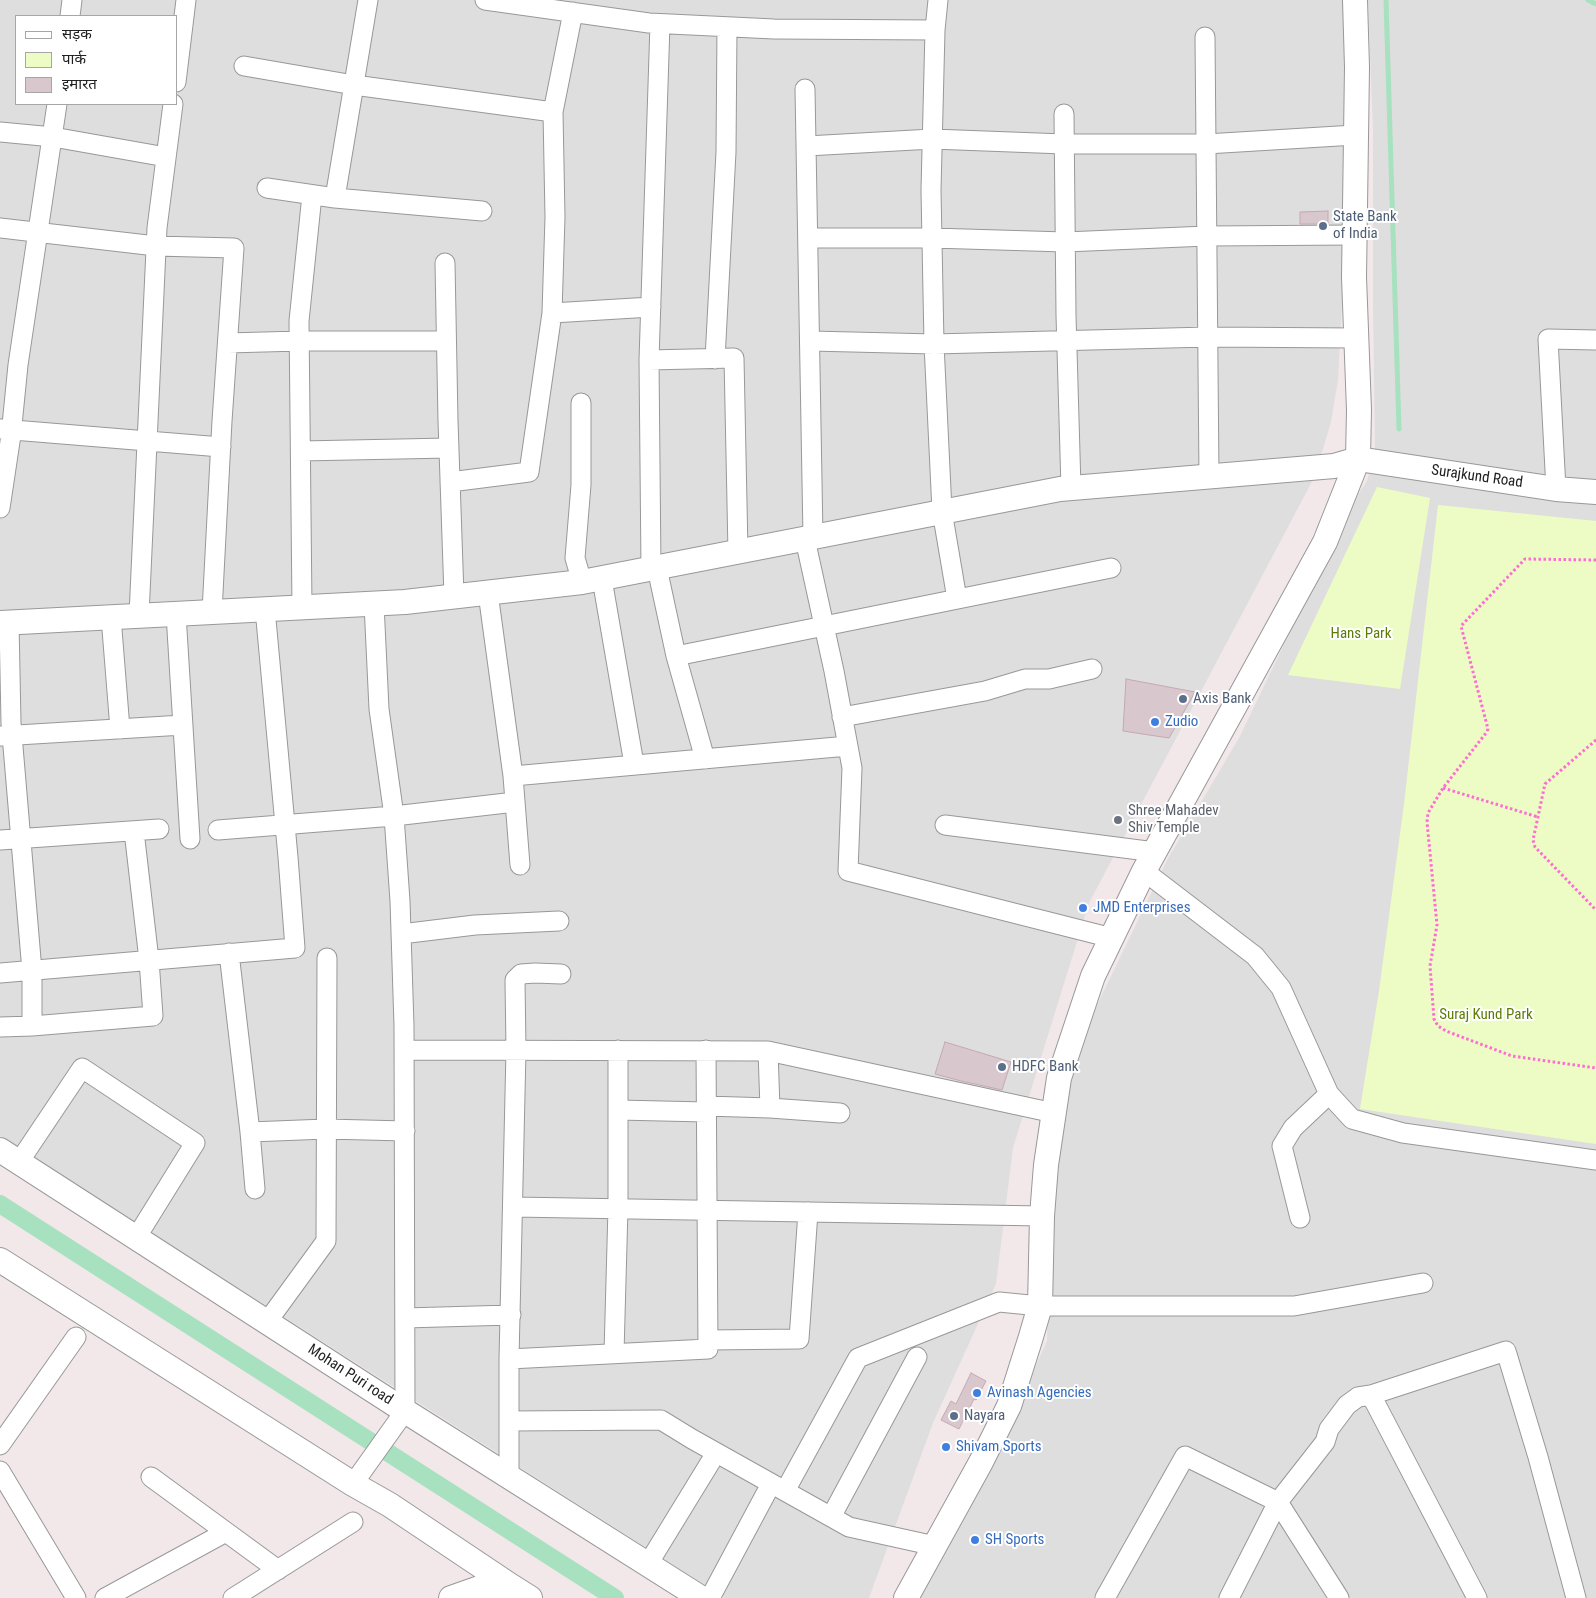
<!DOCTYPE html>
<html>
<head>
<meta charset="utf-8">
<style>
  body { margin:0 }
  #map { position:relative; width:1596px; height:1598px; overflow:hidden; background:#f2e8e9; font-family:"Roboto Condensed","Noto Sans Devanagari",sans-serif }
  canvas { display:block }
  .legend { position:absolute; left:15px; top:15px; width:162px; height:90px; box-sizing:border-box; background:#fff; border:1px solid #a6a6a6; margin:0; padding:6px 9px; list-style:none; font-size:15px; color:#212121 }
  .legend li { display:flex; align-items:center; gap:10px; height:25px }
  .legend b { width:25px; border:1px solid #a6a6a6 }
</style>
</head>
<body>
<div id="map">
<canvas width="1596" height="1598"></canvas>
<ul class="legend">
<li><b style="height:6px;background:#fff"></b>सड़क</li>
<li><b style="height:14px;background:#edfcc4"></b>पार्क</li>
<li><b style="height:14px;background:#d9c7ce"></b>इमारत</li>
</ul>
</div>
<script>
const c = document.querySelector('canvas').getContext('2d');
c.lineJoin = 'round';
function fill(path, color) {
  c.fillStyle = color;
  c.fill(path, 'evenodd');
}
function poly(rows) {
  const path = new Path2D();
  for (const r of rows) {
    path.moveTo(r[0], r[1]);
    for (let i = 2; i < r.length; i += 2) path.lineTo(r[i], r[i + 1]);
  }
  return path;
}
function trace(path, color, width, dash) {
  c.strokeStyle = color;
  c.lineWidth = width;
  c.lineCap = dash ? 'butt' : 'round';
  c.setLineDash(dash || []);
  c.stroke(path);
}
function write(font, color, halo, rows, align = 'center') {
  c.font = font + ' "Roboto Condensed",sans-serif';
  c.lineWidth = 4;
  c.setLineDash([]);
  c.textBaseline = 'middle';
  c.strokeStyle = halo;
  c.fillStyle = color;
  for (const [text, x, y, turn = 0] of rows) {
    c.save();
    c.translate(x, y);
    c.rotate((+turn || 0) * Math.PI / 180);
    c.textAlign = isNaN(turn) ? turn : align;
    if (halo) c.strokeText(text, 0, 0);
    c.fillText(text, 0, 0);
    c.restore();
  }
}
const residential = poly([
  [0,0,1358,0,1338,380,1331,422,1315,476,1089,903,1013,1148,996,1284,933,1423,869,1598,725,1598,0,1136],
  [16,16,176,16,176,104,16,104],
  [1368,0,1596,0,1596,1598,914,1598,1014,1413,1047,1341,1048,1283,1062,1107,1083,1034,1167,860,1240,736,1351,505,1367,481,1375,450,1373,309,1373,132]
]);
const park = poly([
  [1377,487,1430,498,1400,689,1288,675],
  [1438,505,1596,521,1596,1144,1360,1109,1379,991,1404,804]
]);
const stream = poly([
  [1386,0,1399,429],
  [1588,0,1596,4]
]);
const canal = poly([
  [0,1204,615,1598]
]);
const building = poly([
  [1328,211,1328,224,1300,224,1300,212,1328,211],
  [1126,679,1195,692,1169,738,1123,731,1126,679],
  [945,1042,1011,1062,1002,1090,961,1081,935,1074,945,1042],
  [971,1373,986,1381,976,1400,974,1399,959,1429,941,1420,951,1401,956,1404,971,1373]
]);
const path = poly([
  [1596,560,1525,559,1461,626,1488,729,1486,733,1443,788,1428,813,1427,822,1437,925,1430,966,1434,1019,1438,1026,1446,1031,1512,1056,1596,1068],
  [1596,740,1545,784,1533,840,1535,847,1596,910],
  [1443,788,1538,817]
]);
const minor = poly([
  [485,0,649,23,774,29,935,30],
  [938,0,935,30,931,190,934,344,942,511,957,599],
  [70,16,72,0],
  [1205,37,1209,476],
  [244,66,354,85,553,112],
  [176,82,186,0],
  [805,89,813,537],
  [1064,114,1066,315,1071,488],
  [0,132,53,137,166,157],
  [807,146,932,139,1064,144,1206,144,1355,135],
  [267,188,335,198,482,211],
  [335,198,368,0],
  [0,228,156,246,234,248,222,421,212,612],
  [809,238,932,238,1065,242,1207,236,1354,235],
  [445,263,448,421,454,596],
  [552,313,651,307],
  [811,341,934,344,1208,337,1356,338],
  [228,343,300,341,446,341],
  [715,359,726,152,727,27],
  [649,360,734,358,738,552],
  [581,403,581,485,575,558,582,582],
  [1,429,221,447],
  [301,451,449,448],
  [450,482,529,472,552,313,555,217,553,112,573,12],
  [1556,489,1548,339,1596,340],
  [0,508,11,435,18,365,57,104],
  [805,539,834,671,852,768,848,871,1112,938],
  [657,568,676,656,705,759],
  [651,569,649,360,660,24],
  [602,579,634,764],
  [488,593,513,776,520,865],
  [302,607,299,321,312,195],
  [176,614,190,839],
  [139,615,157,228,173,104],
  [111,617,120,729],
  [9,622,11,723,32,971,32,1026,153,1016,149,960,134,831],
  [676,656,1111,568],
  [842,717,985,691,1025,679,1049,679,1092,669],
  [1,736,183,725],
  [513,776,848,746],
  [945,825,1155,852],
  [218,830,394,816,515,802],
  [0,840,159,829],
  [1144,871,1255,956,1281,988,1329,1094,1352,1119,1403,1133,1596,1160],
  [401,934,475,925,559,921],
  [229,953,250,1132,326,1129,405,1131],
  [0,973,295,948,288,857,265,609],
  [0,1027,33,1026],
  [404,1050,768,1051,1054,1113],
  [706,1106,770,1108,768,1051],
  [770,1108,840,1113],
  [618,1110,706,1112],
  [250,1132,255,1189],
  [19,1162,82,1068,195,1143,136,1238],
  [514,1207,1042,1216],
  [1300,1218,1282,1146,1293,1128,1329,1094],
  [405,1318,511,1315],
  [267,1322,326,1241,327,958],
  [708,1340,799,1339,808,1212],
  [614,1353,618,1208,618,1050],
  [509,1359,708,1349,706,1050],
  [1371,1395,1477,1598],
  [509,1421,661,1420,692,1439,849,1527,935,1546],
  [0,1445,76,1337],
  [0,1471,76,1598],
  [509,1476,509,1359,516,1050,515,980,521,974,535,973,561,974],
  [151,1477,278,1570],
  [353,1484,405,1411,404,1026,400,901,394,816,379,709,374,604],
  [785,1491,858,1358,999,1302,1040,1306,1294,1306,1423,1283],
  [831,1517,917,1357],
  [648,1564,716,1453],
  [105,1598,226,1532],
  [233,1598,353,1522],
  [710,1598,771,1484],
  [1105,1598,1185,1456,1278,1502,1229,1598],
  [1339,1598,1278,1502,1325,1442,1329,1429,1347,1405,1358,1397,1371,1395,1506,1351,1538,1457,1576,1598]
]);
const tertiary = poly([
  [0,623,405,602,582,582,1060,489,1334,466,1358,459,1556,489,1596,492],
  [0,1150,405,1411,701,1598],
  [0,1260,353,1484,390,1505,511,1586],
  [451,1598,485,1586,511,1586,530,1598],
  [906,1598,981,1462,1009,1406,1030,1340,1040,1306,1042,1216,1046,1165,1059,1078,1093,976,1144,871,1325,542,1358,459,1359,410,1354,277,1357,67,1355,0]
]);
const markers = [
  [1323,226,5,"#5c6f8a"],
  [1183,699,5,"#5c6f8a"],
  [1155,722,5,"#3f7fe0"],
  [1118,820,5,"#6b7280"],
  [1083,908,5,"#3f7fe0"],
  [1002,1067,5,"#5c6f8a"],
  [977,1393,5,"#3f7fe0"],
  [954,1416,5,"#5c6f8a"],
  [946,1447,5,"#3f7fe0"],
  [975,1540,5,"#3f7fe0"]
];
const serviceNames = [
  ["State Bank",1333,217],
  ["of India",1333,234],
  ["Axis Bank",1193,699],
  ["HDFC Bank",1012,1067],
  ["Nayara",964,1416]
];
const streetNames = [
  ["Surajkund Road",1477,477,8],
  ["Mohan Puri road",350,1375,33]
];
const parkNames = [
  ["Hans Park",1361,634],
  ["Suraj Kund Park",1486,1015]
];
const shopNames = [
  ["Zudio",1165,722],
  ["JMD Enterprises",1093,908],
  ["Avinash Agencies",987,1393],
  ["Shivam Sports",956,1447],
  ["SH Sports",985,1540]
];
const worshipNames = [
  ["Shree Mahadev",1128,811],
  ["Shiv Temple",1128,828]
];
fill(residential, '#dfdedf');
fill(park, '#edfcc4');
trace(stream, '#a7e1bf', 5);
trace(canal, '#a7e1bf', 18);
fill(building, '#d9c7ce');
trace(building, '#c5a9b3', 1);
trace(minor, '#989898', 21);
trace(tertiary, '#989898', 26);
trace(path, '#ff6cd3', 3, [2.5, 2.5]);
trace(minor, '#fff', 19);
trace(tertiary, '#fff', 24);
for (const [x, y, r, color] of markers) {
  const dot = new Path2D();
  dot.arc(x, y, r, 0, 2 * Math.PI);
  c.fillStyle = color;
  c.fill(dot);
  trace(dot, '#fff', 2);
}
write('15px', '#4e5e75', '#fff', serviceNames, 'left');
write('15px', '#212121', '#fff', streetNames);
write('15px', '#5c7c07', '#fff', parkNames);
write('15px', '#366cbe', '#fff', shopNames, 'left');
write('15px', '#5b616d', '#fff', worshipNames, 'left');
</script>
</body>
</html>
